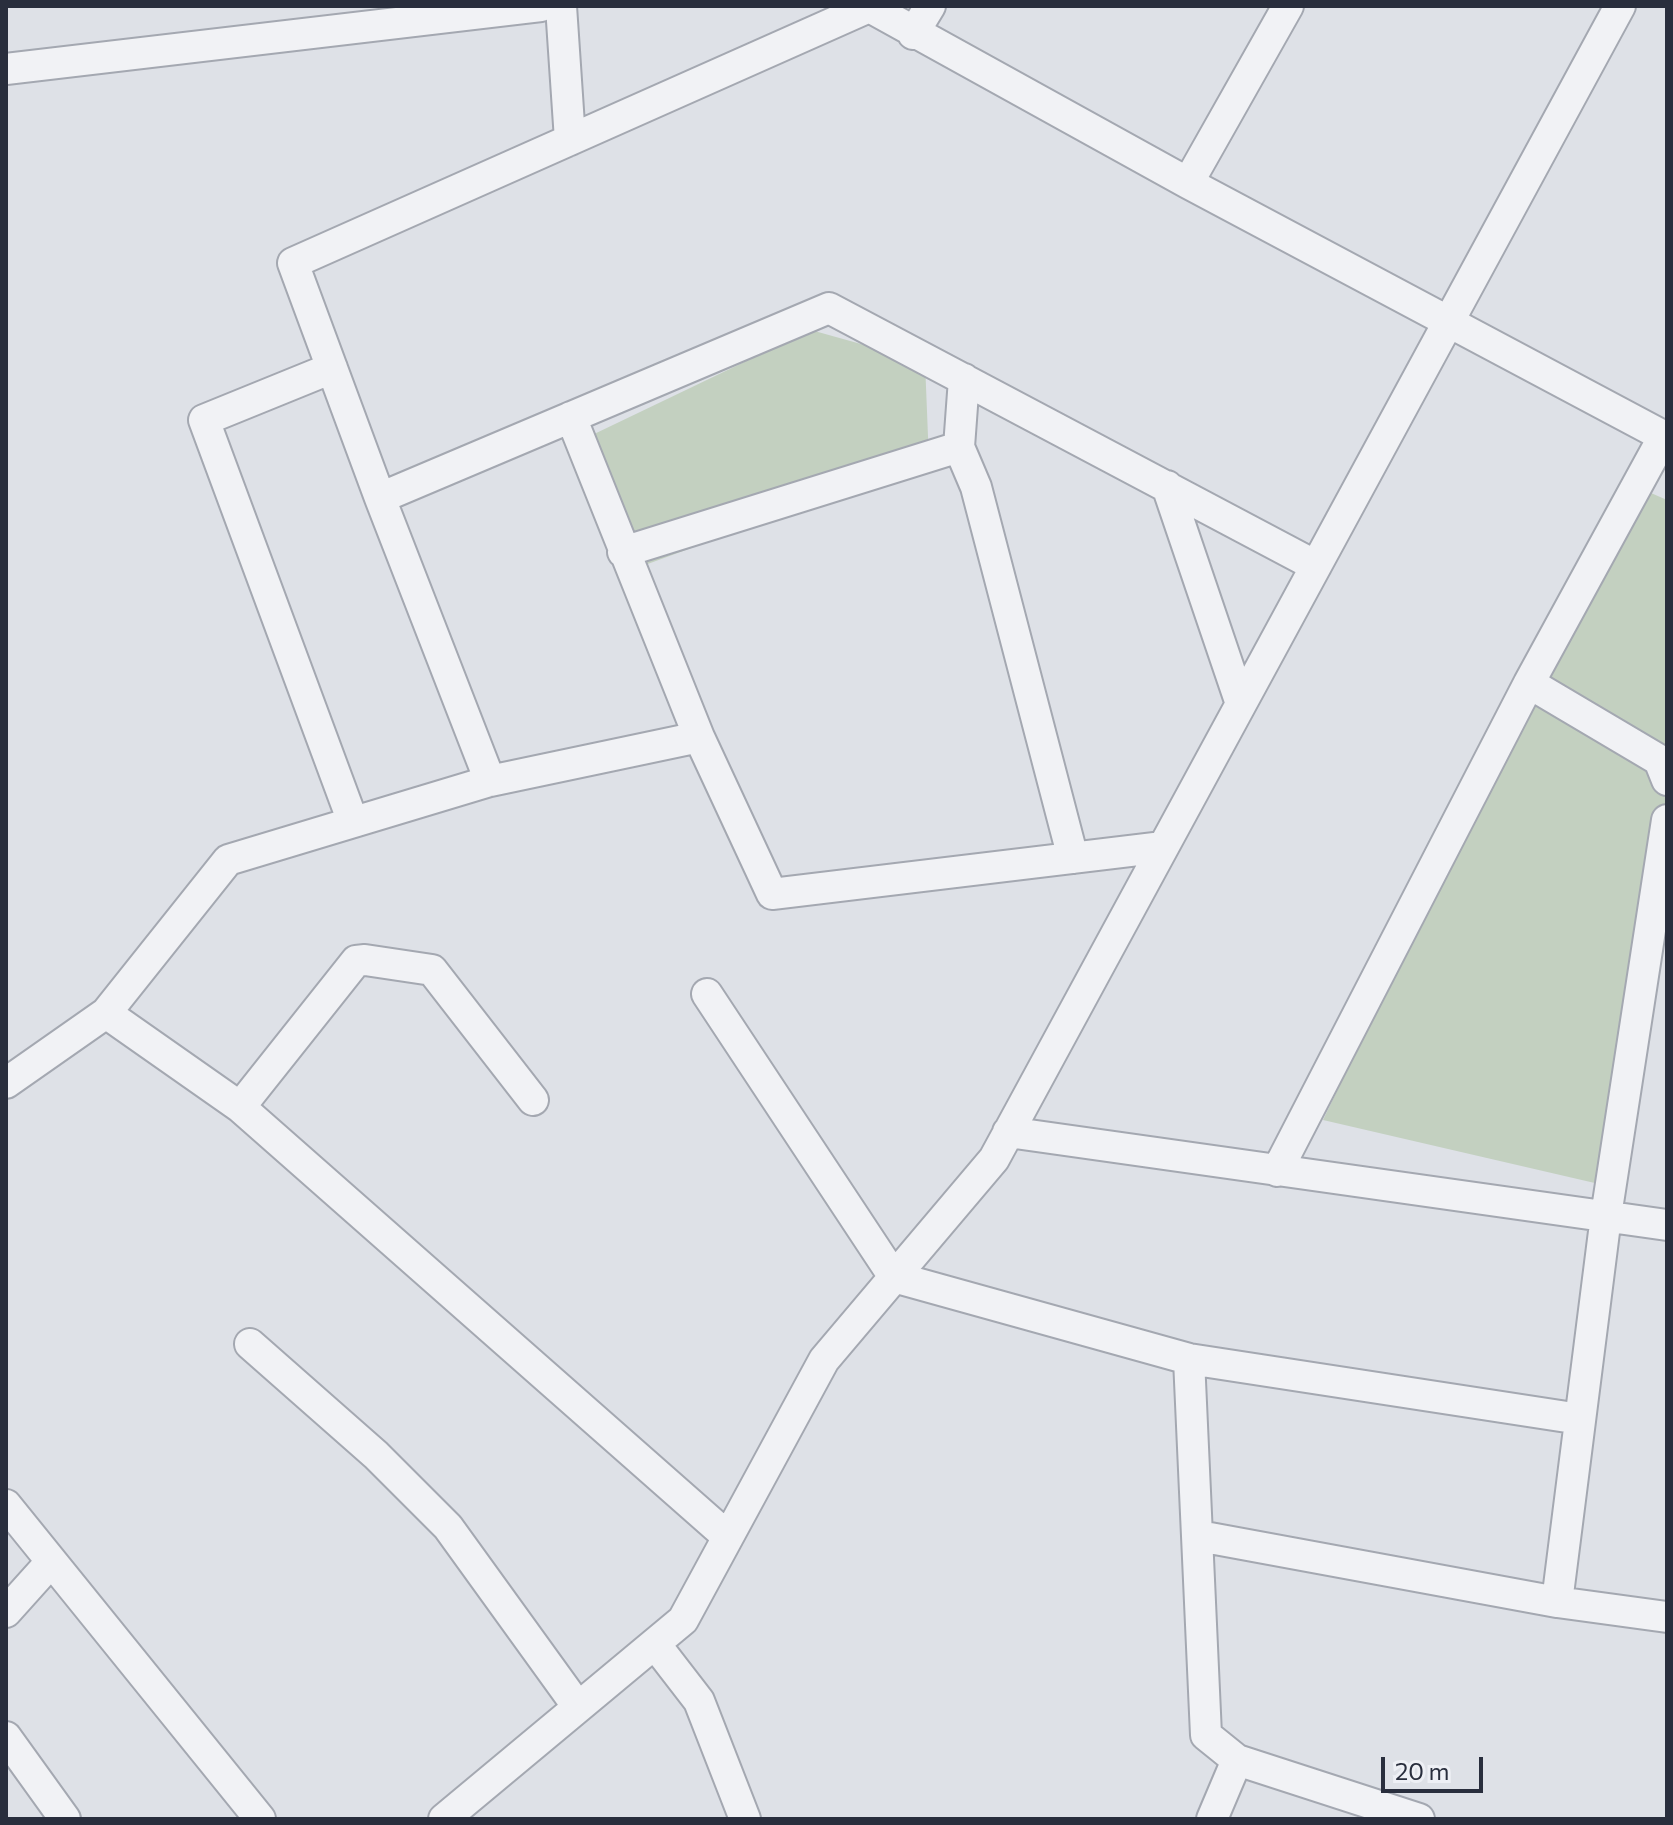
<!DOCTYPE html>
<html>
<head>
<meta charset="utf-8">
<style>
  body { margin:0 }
  #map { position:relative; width:1673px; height:1825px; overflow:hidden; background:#dee1e7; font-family:Commissioner,sans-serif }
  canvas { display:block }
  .frame { position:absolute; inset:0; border:8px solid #292e3d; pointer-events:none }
  .scale { position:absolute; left:1381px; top:1757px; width:102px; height:36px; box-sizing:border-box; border:4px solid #292e3d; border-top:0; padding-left:10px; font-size:24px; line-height:28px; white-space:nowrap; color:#292e3d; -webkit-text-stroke:6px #eef0f5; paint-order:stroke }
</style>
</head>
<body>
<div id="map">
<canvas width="1673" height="1825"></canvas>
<div class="frame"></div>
<div class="scale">20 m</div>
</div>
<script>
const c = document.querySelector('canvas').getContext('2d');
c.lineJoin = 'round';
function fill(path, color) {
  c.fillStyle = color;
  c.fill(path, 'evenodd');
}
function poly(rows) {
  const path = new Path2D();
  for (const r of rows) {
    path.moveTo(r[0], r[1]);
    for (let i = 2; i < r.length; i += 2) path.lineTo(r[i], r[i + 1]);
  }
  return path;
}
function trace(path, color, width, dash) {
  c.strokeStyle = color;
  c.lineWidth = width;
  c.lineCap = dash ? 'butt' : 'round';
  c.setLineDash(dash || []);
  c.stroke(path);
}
const green = poly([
  [811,330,925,362,929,461,634,569,590,436],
  [1651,493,1667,500,1667,918,1612,1187,1323,1120,1518,713]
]);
const street = poly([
  [561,6,570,140],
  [868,6,1188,183,1667,438],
  [913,34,930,6],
  [6,69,541,6],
  [1188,183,1288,6],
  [332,368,204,420,353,822],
  [964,379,959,447,976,487,1073,858],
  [571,417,699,737],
  [1167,486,1241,704],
  [380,498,293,263,869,7],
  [623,552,959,447],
  [1529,683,1659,760,1667,780],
  [490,781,380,498,829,308,1316,566],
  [1667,820,1606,1216,1557,1602,1667,1617],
  [707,994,894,1277,1189,1359,1580,1419],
  [106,1013,240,1107,728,1537],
  [6,1083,106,1013,228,860,490,781,699,737,772,894,1163,847],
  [240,1107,356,961,365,960,432,970,533,1100],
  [1008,1132,1667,1225],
  [1277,1171,1529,683,1664,436],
  [250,1344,376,1455,448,1527,578,1707],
  [1189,1359,1206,1735,1237,1760],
  [6,1505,260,1819],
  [1199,1536,1557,1602],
  [6,1612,50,1563],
  [655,1644,699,1701,745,1819],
  [6,1737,65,1819],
  [444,1819,683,1620,824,1360,994,1159,1620,6],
  [1212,1819,1237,1760,1419,1819]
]);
fill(green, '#c3d0c0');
trace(street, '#a4a8b1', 34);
trace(street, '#f1f2f5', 30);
</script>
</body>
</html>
